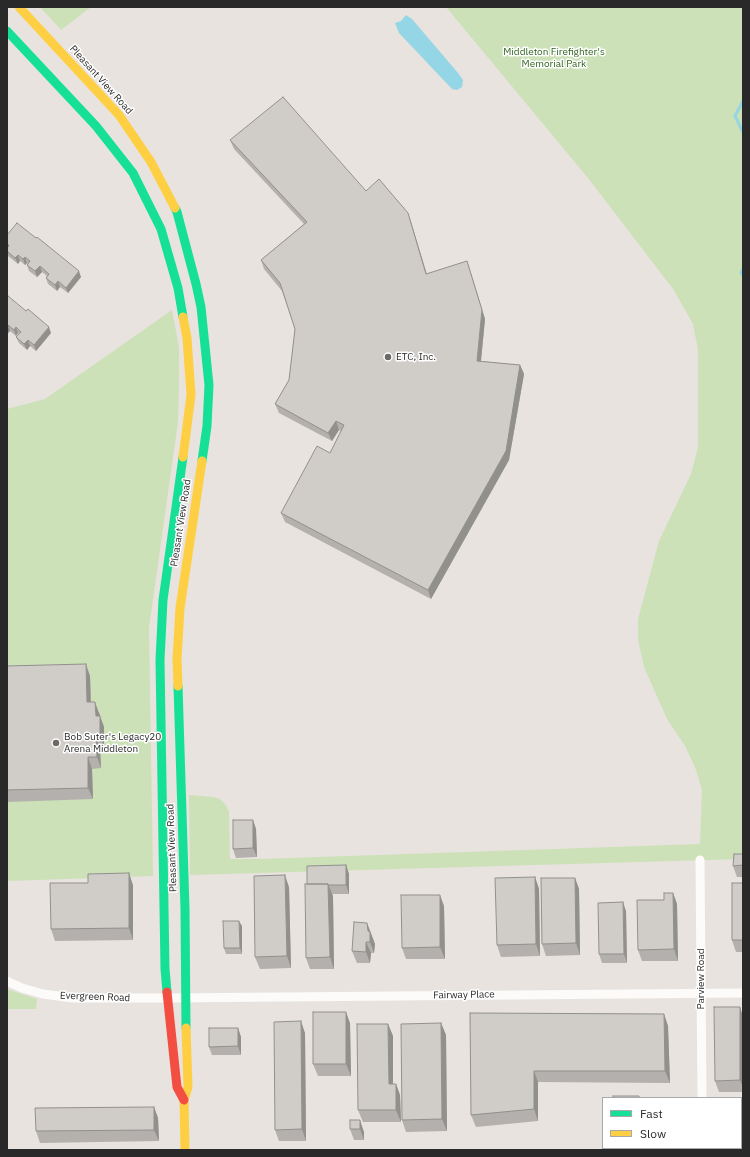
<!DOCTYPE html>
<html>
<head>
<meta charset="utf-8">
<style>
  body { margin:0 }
  #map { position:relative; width:750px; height:1157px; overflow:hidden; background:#e8e3de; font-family:"IBM Plex Sans",sans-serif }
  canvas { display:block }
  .frame { position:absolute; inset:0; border:8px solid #292929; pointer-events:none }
  .legend { position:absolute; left:602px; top:1097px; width:140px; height:52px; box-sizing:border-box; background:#fff; border:1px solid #a9a9a9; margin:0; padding:5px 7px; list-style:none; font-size:12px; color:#292929 }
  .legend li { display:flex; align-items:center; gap:8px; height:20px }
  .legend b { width:20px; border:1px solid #a9a9a9 }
</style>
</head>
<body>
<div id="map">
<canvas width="750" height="1157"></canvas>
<div class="frame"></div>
<ul class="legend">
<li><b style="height:5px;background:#16e098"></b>Fast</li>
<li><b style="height:5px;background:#ffcf43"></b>Slow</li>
</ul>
</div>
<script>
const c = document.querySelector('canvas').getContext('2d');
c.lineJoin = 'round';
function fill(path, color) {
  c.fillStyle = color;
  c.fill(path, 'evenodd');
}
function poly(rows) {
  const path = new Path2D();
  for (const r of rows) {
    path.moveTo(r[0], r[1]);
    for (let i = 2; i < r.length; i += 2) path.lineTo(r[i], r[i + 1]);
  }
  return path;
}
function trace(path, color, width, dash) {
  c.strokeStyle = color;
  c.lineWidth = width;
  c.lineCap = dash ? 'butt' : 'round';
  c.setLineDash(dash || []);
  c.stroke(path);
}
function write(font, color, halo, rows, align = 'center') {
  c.font = font + ' "IBM Plex Sans",sans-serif';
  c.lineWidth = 3;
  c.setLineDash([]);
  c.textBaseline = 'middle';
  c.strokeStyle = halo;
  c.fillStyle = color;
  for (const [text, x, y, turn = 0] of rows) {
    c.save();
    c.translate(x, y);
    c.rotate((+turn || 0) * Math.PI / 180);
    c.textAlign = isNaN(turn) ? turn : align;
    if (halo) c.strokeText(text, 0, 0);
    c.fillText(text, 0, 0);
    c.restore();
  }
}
const green = poly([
  [40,7,91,7,61,30],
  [446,7,743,7,743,859,190,875,189,795,214,797,220,799,226,805,229,812,230,859,260,859,700,844,702,790,695,767,685,746,667,719,644,667,638,639,638,619,659,541,691,474,698,447,698,350,693,324,673,289,588,178],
  [172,310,179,347,179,385,178,422,149,628,153,876,7,881,7,409,45,399],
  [7,989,37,999,36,1009,7,1009]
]);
const water = poly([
  [406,15,412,19,458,73,463,80,462,87,457,90,452,89,399,33,395,23,401,21]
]);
const stream = poly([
  [743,101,735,116,743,132],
  [743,269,741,273,743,275]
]);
const street = poly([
  [700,860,702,1098],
  [7,981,22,988,43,994,73,998,167,998,743,993],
  [703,1148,703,1150]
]);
const fast = poly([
  [7,31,96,126,133,173,161,229,178,288,183,317],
  [175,208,177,212,196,284,201,307,209,385,207,426,202,461],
  [178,686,185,909,186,1028],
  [167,992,165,969,160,660,163,600,183,457]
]);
const slow = poly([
  [19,7,119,115,151,162,175,208],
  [183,457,191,395,187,338,183,317],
  [178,686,177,659,180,608,202,461],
  [185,1150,184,1100,188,1087,186,1028]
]);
const jam = poly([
  [167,992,177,1087,184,1100]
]);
const wall = poly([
  [230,140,366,191,408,213,411,222,427,274,467,261,485,319,481,361,520,365,524,374,509,460,431,599,285,522,281,513,330,453,341,431,339,430,332,441,279,413,275,404,289,380,295,329,282,291,264,269,261,260,304,224,234,149],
  [7,235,81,277,68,293,60,287,57,291,48,284,46,278,47,276,42,272,37,277,29,271,27,265,28,264,27,263,25,265,20,261,18,264,8,256,7,254],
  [7,297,51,333,36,351,30,346,27,350,19,343,16,337,19,334,18,333,16,336,10,331,7,334],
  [7,666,90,676,91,702,100,714,100,716,104,727,104,748,100,748,101,768,92,769,93,799,7,802],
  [253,820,256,829,257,857,236,858,233,849],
  [743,854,743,877,737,877,733,866],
  [346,865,349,874,349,894,332,894,333,896,334,969,310,969,306,958,307,884],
  [535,877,539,889,540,956,501,957,497,945],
  [575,878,579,889,580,955,546,956,542,944],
  [743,883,743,952,736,952,732,940],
  [133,885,133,940,55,941,51,929],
  [289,887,291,968,260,969,255,957],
  [673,893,677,904,678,961,642,961,638,950,664,900],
  [444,906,445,959,406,959,402,948],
  [626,911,627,963,602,963,599,954],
  [367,923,375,944,374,953,371,953,370,963,357,963,352,951],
  [242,926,242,954,226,954,224,948],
  [740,1007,743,1017,743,1092,719,1092,715,1081],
  [470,1013,664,1014,668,1026,670,1083,538,1082,538,1121,476,1127,471,1115],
  [350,1023,351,1076,318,1076,313,1064],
  [441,1023,446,1035,447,1131,406,1132,402,1120],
  [388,1024,393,1036,393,1084,396,1084,400,1095,401,1122,363,1122,358,1110],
  [238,1028,241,1037,241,1055,212,1055,209,1047],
  [305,1033,306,1141,279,1141,275,1130],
  [154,1107,158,1118,159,1141,40,1143,36,1131],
  [350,1120,364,1132,364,1140,354,1140,350,1129]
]);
const shadedWall = poly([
  [408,213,411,222,429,283,426,274],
  [18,255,20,261,18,264,15,258],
  [25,257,27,263,25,265,23,259],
  [467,261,485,319,480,370,477,361],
  [40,266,42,272,37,277,35,271],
  [79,271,81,277,68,293,66,288],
  [58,281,60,287,57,291,55,285],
  [8,325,10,331,7,334,7,326],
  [16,327,18,333,16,336,14,330],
  [49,327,51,333,36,351,34,345],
  [28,340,30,346,27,350,24,344],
  [520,365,524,374,509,460,431,599,428,590],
  [336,421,339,430,332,441,328,433],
  [86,664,90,676,91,714,87,702],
  [95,702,104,727,104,748,100,737,96,716],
  [96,737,100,748,101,768,97,757],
  [88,757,92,769,93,799,88,788],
  [253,820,256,829,257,857,253,848],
  [346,865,349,874,349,894,346,885],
  [129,873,133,885,133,940,129,928],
  [285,875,289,887,291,968,287,956],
  [535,877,539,889,540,956,536,944],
  [575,878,579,889,580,955,576,943],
  [328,884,333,896,334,969,330,957],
  [673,893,677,904,678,961,674,949],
  [440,895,444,906,445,959,440,947],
  [623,902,626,911,627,963,624,954],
  [239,921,242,926,242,954,240,948],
  [367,923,375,944,374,953,370,942,368,931],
  [366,942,371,953,370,963,366,952],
  [740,1007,743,1017,743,1088,740,1080],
  [346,1012,350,1023,351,1076,346,1064],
  [664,1014,668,1026,670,1083,665,1071],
  [301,1021,305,1033,306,1141,302,1129],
  [441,1023,446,1035,447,1131,442,1119],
  [388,1024,393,1036,393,1095,389,1084],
  [238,1028,241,1037,241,1055,238,1046],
  [534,1071,538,1082,538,1121,534,1109],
  [396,1084,400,1095,401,1122,396,1110],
  [154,1107,158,1118,159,1141,154,1130],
  [360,1120,364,1132,364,1140,360,1129]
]);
const building = poly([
  [283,97,366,191,379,179,408,213,426,274,467,261,482,310,477,361,520,365,506,451,428,590,281,513,317,446,330,453,344,425,336,421,328,433,275,404,289,380,295,329,280,283,261,260,307,222,230,140,283,97],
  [17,223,36,238,37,237,79,271,66,288,58,281,55,285,46,278,49,274,40,266,35,271,27,265,30,261,25,257,23,259,18,255,15,258,7,251,7,248,9,246,7,243,7,235,17,223],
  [8,296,26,311,28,309,49,327,34,345,28,340,24,344,16,337,21,332,16,327,14,330,8,325,7,326,7,297,8,296],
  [86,664,87,702,95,702,96,716,100,716,100,737,96,737,97,757,88,757,88,788,7,790,7,666,86,664],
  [233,820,253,820,253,848,233,849,233,820],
  [734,854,743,854,743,865,733,866,734,854],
  [346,865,346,885,328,885,328,884,307,884,307,866,346,865],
  [129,873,129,928,51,929,50,883,88,883,88,874,129,873],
  [285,875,287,956,255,957,254,876,285,875],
  [535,877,536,944,497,945,495,878,535,877],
  [541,878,575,878,576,943,542,944,541,878],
  [732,883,743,883,743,940,732,940,732,883],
  [305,884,328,884,330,957,306,958,305,884],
  [664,893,673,893,674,949,638,950,637,900,664,900,664,893],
  [401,895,440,895,440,947,402,948,401,895],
  [623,902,624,954,599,954,598,903,623,902],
  [223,921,239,921,240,948,224,948,223,921],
  [354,922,367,923,368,931,370,932,370,942,366,942,366,952,352,951,354,922],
  [714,1007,740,1007,740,1080,715,1081,714,1007],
  [313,1012,346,1012,346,1064,313,1064,313,1012],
  [470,1013,664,1014,665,1071,534,1071,534,1109,471,1115,470,1013],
  [301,1021,302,1129,275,1130,274,1022,301,1021],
  [441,1023,442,1119,402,1120,401,1024,441,1023],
  [357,1024,388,1024,389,1084,396,1084,396,1110,358,1110,357,1024],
  [209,1028,238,1028,238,1046,209,1047,209,1028],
  [613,1096,639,1096,639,1098,613,1098,613,1096],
  [154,1107,154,1130,36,1131,35,1108,154,1107],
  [350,1120,360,1120,360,1129,350,1129,350,1120],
  [741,1134,743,1134,743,1150,741,1150,741,1134]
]);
const markers = [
  [388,357,4,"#6c6a68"],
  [56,743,4,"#6c6a68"]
];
const parkNames = [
  ["Middleton Firefighter's",554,52],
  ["Memorial Park",554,64]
];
const streetNames = [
  ["Pleasant View Road",101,80,48],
  ["Pleasant View Road",181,523,-81],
  ["Pleasant View Road",172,848,-92],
  ["Parview Road",701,979,-90],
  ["Fairway Place",464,995,-1],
  ["Evergreen Road",95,997,2]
];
const poiNames = [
  ["ETC, Inc.",396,357],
  ["Bob Suter's Legacy20",64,737],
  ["Arena Middleton",64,749]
];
fill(green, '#cce1b8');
fill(water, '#94d6e6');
trace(stream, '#94d6e6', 3);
trace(street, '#fcfbfa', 9);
trace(fast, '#16e098', 9);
trace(slow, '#ffcf43', 9);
trace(jam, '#f24e42', 9);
fill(wall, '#b3b0ad');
fill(shadedWall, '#92908d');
fill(building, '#d0cdc9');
trace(building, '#92908d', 1);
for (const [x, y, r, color] of markers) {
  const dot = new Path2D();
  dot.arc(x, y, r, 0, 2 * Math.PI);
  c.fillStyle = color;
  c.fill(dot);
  trace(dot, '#fff', 1.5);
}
write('10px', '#2f631c', '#fff', parkNames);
write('10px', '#292929', '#fff', streetNames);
write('10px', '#292929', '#fff', poiNames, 'left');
</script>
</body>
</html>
